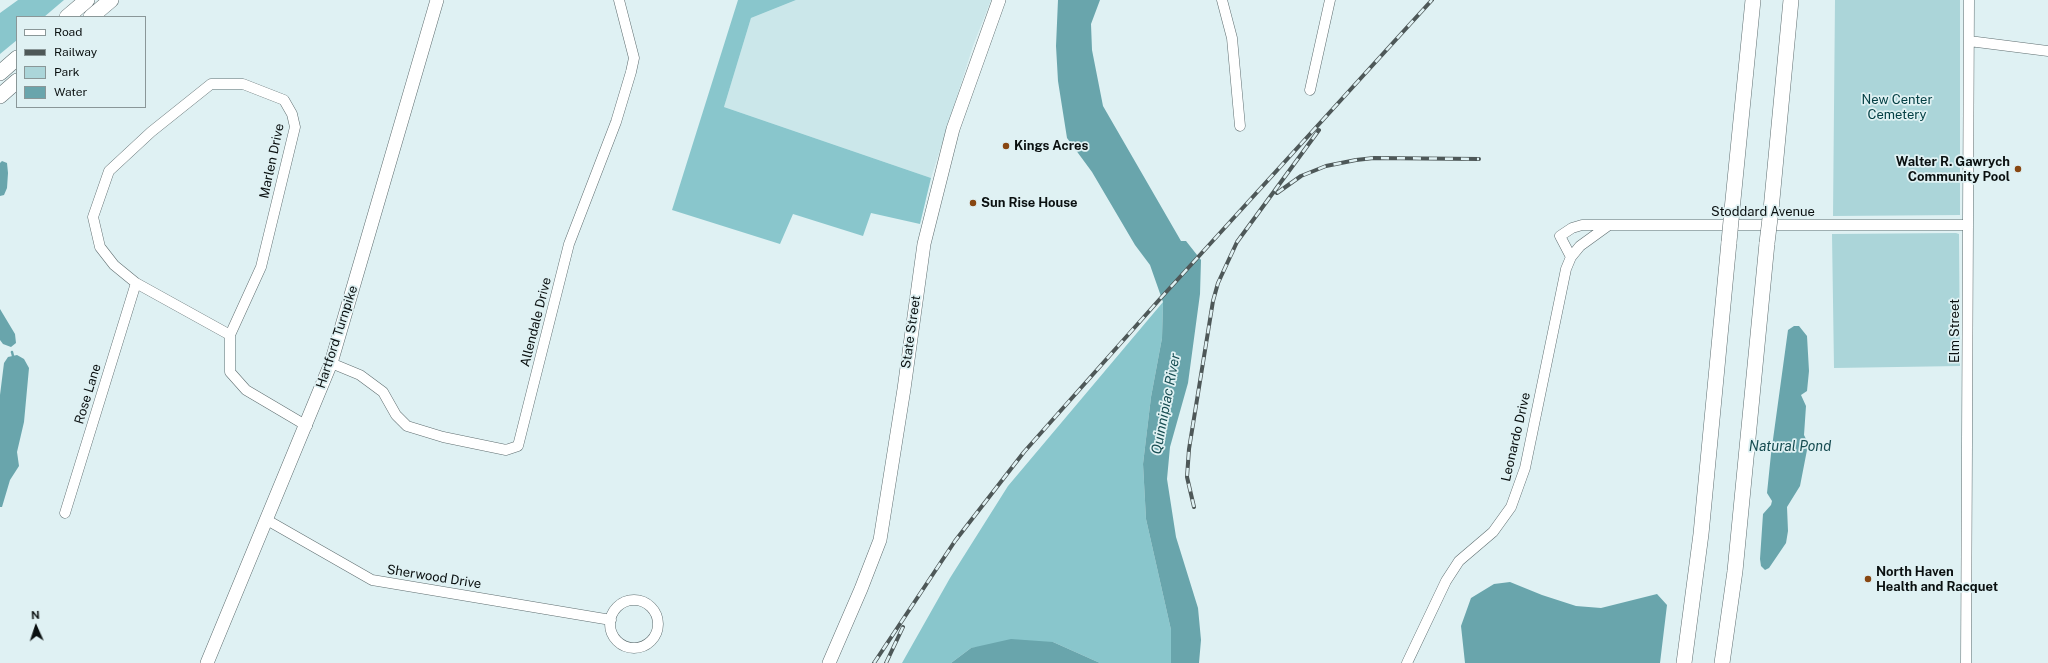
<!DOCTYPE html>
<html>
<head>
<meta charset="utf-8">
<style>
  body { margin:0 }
  #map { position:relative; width:2048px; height:663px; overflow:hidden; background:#dff1f3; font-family:"Public Sans",sans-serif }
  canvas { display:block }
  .legend { position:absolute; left:16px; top:16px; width:130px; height:92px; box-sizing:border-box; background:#dff1f3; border:1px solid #8a9798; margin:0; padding:5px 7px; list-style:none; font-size:12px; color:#0a1010 }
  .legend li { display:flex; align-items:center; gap:8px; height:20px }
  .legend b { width:20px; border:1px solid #8a9798 }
  .north { position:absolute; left:16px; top:607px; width:40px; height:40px; -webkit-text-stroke:3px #dff1f3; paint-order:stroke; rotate:357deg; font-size:11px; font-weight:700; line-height:16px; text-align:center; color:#0a1010 }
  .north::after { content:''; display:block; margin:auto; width:14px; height:18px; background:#0a1010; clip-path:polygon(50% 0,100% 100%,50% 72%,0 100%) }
</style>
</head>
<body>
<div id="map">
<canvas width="2048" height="663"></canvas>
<ul class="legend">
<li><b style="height:5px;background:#fff"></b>Road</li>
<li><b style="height:5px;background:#4e5858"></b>Railway</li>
<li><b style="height:11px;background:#abd5d9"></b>Park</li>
<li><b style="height:11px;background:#69a5ac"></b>Water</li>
</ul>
<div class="north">N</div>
</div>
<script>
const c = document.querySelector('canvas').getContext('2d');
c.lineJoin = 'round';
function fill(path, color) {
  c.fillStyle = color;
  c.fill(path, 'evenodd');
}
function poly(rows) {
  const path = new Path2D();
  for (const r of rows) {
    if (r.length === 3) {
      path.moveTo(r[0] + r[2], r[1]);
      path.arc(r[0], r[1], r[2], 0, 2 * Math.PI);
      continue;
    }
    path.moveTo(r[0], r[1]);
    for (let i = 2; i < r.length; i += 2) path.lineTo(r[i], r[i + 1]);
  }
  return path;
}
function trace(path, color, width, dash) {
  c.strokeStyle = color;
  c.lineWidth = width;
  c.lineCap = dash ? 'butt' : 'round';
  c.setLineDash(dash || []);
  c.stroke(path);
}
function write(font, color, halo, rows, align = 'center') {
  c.font = font + ' "Public Sans",sans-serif';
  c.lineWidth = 3.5;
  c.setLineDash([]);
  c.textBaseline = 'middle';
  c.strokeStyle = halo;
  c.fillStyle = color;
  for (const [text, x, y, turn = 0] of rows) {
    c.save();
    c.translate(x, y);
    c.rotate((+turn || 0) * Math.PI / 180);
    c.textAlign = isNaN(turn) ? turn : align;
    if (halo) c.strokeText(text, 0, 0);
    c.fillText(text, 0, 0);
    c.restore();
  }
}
const built = poly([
  [796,0,991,0,973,46,931,178,724,107,751,18]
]);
const green = poly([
  [1835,0,1960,0,1960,215,1833,216],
  [1956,233,1959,234,1960,366,1834,368,1832,234]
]);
const forest = poly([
  [18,0,64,0,44,17,17,17,17,40,0,54,0,13],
  [738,0,796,0,751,18,724,107,931,178,920,224,871,213,863,236,793,214,780,244,672,210],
  [1163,302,1162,338,1151,397,1143,464,1146,519,1171,630,1171,663,1100,663,1053,642,971,648,951,663,902,663,950,578,1008,486]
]);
const water = poly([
  [1058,0,1100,0,1091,24,1092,50,1103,106,1181,241,1186,241,1201,260,1200,294,1188,383,1170,447,1167,479,1176,537,1198,608,1201,640,1199,663,1171,663,1171,630,1146,519,1143,464,1151,397,1162,338,1163,302,1150,265,1135,245,1092,172,1067,138,1058,81,1056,46],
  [2,161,7,163,8,173,7,188,4,195,0,196,0,163],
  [0,309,15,334,16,343,11,347,3,344,0,340],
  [1794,326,1799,326,1807,336,1809,371,1807,391,1801,395,1806,406,1804,435,1807,441,1807,450,1800,486,1787,507,1788,531,1786,543,1769,568,1765,570,1761,566,1760,559,1763,514,1771,505,1772,501,1767,493,1771,454,1788,330],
  [17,355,24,359,29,368,24,422,17,452,19,466,10,480,2,507,0,507,0,395,4,363,8,357],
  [1510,582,1542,595,1576,606,1601,608,1657,594,1667,605,1660,663,1465,663,1461,626,1471,598,1494,584],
  [1011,639,1053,642,1100,663,951,663,971,648]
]);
const stream = poly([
  [12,352,13,356]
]);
const minor = poly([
  [1222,0,1232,38,1240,126],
  [1969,41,2048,51],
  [1310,90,1330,0],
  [1571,257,1560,236,1572,228,1582,225,1968,225],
  [230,335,261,267,295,127,292,114,284,100,243,84,211,84,151,132,109,171,93,217,100,247,114,265,136,283,230,335,230,372,246,390,307,426],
  [331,363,360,375,383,392,396,415,407,426,443,437,506,450,518,446,569,244,616,122,631,72,634,58,619,0],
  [65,513,136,283],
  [267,520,372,580,611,620],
  [634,624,24],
  [1407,663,1446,581,1459,561,1493,532,1511,507,1525,468,1566,269,1571,257,1580,246,1609,225],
  [1966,663,1969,0]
]);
const major = poly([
  [207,663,331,363,437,0],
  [829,663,861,589,880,540,904,389,924,244,953,129,999,0]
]);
const highway = poly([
  [67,17,87,0],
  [91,17,111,0],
  [0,73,17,58],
  [0,96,17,81],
  [1732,210,1753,0],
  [1771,210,1791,0],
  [1684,663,1701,534,1729,242],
  [1722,663,1735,571,1767,243]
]);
const rail = poly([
  [1277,193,1301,176,1326,166,1356,160,1374,158,1479,159],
  [1194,507,1187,477,1189,449,1213,301,1218,283,1237,242,1319,130],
  [874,663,955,541,1024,452,1159,300,1432,0],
  [886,663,903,627]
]);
const highwayBridge = poly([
  [1729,242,1732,210],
  [1767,243,1771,210]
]);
const markers = [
  [1006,146,4,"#884712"],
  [2018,169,4,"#884712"],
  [973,203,4,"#884712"],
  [1868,579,4,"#884712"]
];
const parkNames = [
  ["New Center",1897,100],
  ["Cemetery",1897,115]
];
const poiNames = [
  ["Kings Acres",1014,146],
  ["Walter R. Gawrych",2010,162,"right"],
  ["Community Pool",2010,177,"right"],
  ["Sun Rise House",981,203],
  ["North Haven",1876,572],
  ["Health and Racquet",1876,587]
];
const streetNames = [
  ["Marlen Drive",272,161,-78],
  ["Stoddard Avenue",1763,212],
  ["Allendale Drive",536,322,-76],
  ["Elm Street",1955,331,-90],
  ["State Street",911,332,-82],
  ["Hartford Turnpike",337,337,-72],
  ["Rose Lane",88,394,-73],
  ["Leonardo Drive",1516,437,-77],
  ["Sherwood Drive",434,577,9]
];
const waterNames = [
  ["Quinnipiac River",1166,404,-79],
  ["Natural Pond",1790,447]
];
fill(built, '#cbe7ea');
fill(green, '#abd5d9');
fill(forest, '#89c6cc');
fill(water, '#69a5ac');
trace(stream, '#69a5ac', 2.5);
trace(minor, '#5f6e70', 11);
trace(major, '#5f6e70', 14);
trace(highway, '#5f6e70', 16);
trace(minor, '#fff', 10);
trace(major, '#fff', 13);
trace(highway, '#fff', 15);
trace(rail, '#4e5858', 4);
trace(rail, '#dff1f3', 2.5, [8]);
trace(highwayBridge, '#5f6e70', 16, []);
trace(highwayBridge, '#fff', 15);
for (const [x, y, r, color] of markers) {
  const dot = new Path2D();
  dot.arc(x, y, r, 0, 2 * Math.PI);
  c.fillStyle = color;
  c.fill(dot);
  trace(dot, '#dff1f3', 1.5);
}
write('13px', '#054045', '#dff1f3', parkNames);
write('bold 13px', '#0a1010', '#dff1f3', poiNames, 'left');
write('13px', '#0a1010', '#dff1f3', streetNames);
write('italic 14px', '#164c51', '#dff1f3', waterNames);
</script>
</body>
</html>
